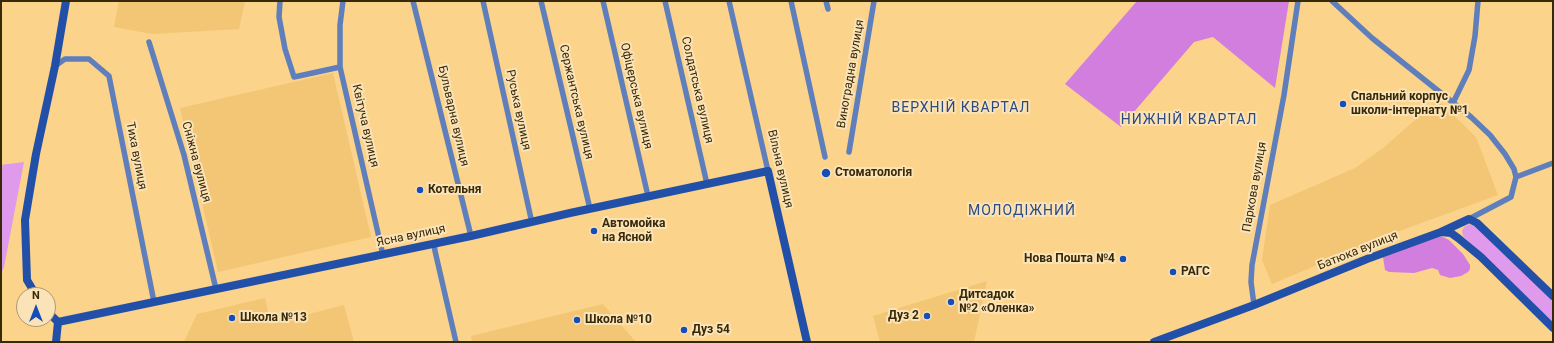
<!DOCTYPE html>
<html>
<head>
<meta charset="utf-8">
<style>
  body { margin:0 }
  #map { position:relative; width:1554px; height:343px; overflow:hidden; background:#fbd38a; font-family:Roboto,sans-serif }
  canvas { display:block }
  .frame { position:absolute; inset:0; border:2px solid #382909; pointer-events:none }
  .north { position:absolute; left:16px; top:287px; width:40px; height:40px; box-sizing:border-box; background:#fbe3b8; border:1px solid #ad9972; border-radius:50%; rotate:0deg; font-size:11px; font-weight:700; line-height:16px; text-align:center; color:#382909 }
  .north::after { content:''; display:block; margin:auto; width:14px; height:18px; background:#154eb9; clip-path:polygon(50% 0,100% 100%,50% 72%,0 100%) }
</style>
</head>
<body>
<div id="map">
<canvas width="1554" height="343"></canvas>
<div class="frame"></div>
<div class="north">N</div>
</div>
<script>
const c = document.querySelector('canvas').getContext('2d');
c.lineJoin = 'round';
function fill(path, color) {
  c.fillStyle = color;
  c.fill(path, 'evenodd');
}
function poly(rows) {
  const path = new Path2D();
  for (const r of rows) {
    path.moveTo(r[0], r[1]);
    for (let i = 2; i < r.length; i += 2) path.lineTo(r[i], r[i + 1]);
  }
  return path;
}
function trace(path, color, width, dash) {
  c.strokeStyle = color;
  c.lineWidth = width;
  c.lineCap = dash ? 'butt' : 'round';
  c.setLineDash(dash || []);
  c.stroke(path);
}
function write(font, color, halo, rows, align = 'center') {
  c.font = font + ' Roboto,sans-serif';
  c.lineWidth = 4;
  c.setLineDash([]);
  c.textBaseline = 'middle';
  c.strokeStyle = halo;
  c.fillStyle = color;
  for (const [text, x, y, turn = 0] of rows) {
    c.save();
    c.translate(x, y);
    c.rotate((+turn || 0) * Math.PI / 180);
    c.textAlign = isNaN(turn) ? turn : align;
    if (halo) c.strokeText(text, 0, 0);
    c.fillText(text, 0, 0);
    c.restore();
  }
}
const built = poly([
  [119,1,245,1,239,29,152,34,114,27],
  [333,73,371,237,218,272,180,108],
  [1438,100,1476,137,1498,195,1394,233,1272,284,1262,260,1270,205,1355,168,1383,148],
  [987,281,974,342,880,342,873,316],
  [265,298,271,324,344,305,354,342,184,342,197,314],
  [603,304,636,342,472,342,471,336]
]);
const green = poly([
  [24,162,4,267,1,274,1,165],
  [1469,224,1476,227,1553,301,1553,324,1463,236,1462,231,1464,227]
]);
const forest = poly([
  [1137,1,1289,1,1275,88,1213,37,1194,42,1121,127,1065,84],
  [1441,236,1449,240,1463,254,1470,265,1470,269,1468,272,1461,276,1450,278,1440,275,1438,270,1432,268,1414,273,1389,272,1385,270,1383,257,1436,237]
]);
const street = poly([
  [280,1,279,17,285,49,294,77,340,67],
  [343,1,340,25,340,67,383,255],
  [413,1,471,236],
  [483,1,532,223],
  [541,1,590,209],
  [603,1,648,196],
  [665,1,707,184],
  [729,1,768,171],
  [791,1,825,157],
  [826,1,828,9],
  [1332,1,1372,38,1471,117,1490,135,1505,154,1514,169,1516,177,1511,197,1469,219],
  [149,42,184,155,216,289],
  [55,66,65,59,89,59,109,76,154,302],
  [1453,103,1469,70,1475,36,1478,1],
  [849,152,874,1],
  [1516,177,1553,163],
  [434,243,435,251,456,342],
  [1254,305,1251,282,1252,265,1284,95,1298,1]
]);
const secondary = poly([
  [1441,232,1451,233,1458,238,1481,257,1553,328],
  [36,295,27,280,25,220,36,154,55,66,66,1],
  [48,312,58,322],
  [58,322,471,236,570,213,768,171,807,342],
  [56,342,58,322],
  [1154,342,1254,305,1367,259,1441,232,1469,219,1477,223,1553,296]
]);
const markers = [
  [1343,104,4,"#154eb9"],
  [826,173,5,"#154eb9"],
  [420,190,4,"#154eb9"],
  [594,231,4,"#154eb9"],
  [1123,259,4,"#154eb9"],
  [1173,272,4,"#154eb9"],
  [951,302,4,"#154eb9"],
  [927,316,4,"#154eb9"],
  [232,318,4,"#154eb9"],
  [577,320,4,"#154eb9"],
  [684,330,4,"#154eb9"]
];
const streetNames = [
  ["Виноградна вулиця",851,74,-80],
  ["Солдатська вулиця",697,90,77],
  ["Офіцерська вулиця",636,96,77],
  ["Сержантська вулиця",576,102,77],
  ["Руська вулиця",518,110,78],
  ["Бульварна вулиця",453,116,77],
  ["Квітуча вулиця",365,126,77],
  ["Тиха вулиця",136,156,79],
  ["Сніжна вулиця",196,162,75],
  ["Вільна вулиця",780,169,77],
  ["Паркова вулиця",1255,187,-80],
  ["Ясна вулиця",411,236,-12],
  ["Батюка вулиця",1358,251,-22]
];
const poiNames = [
  ["Спальний корпус",1351,97],
  ["школи-інтернату №1",1351,111],
  ["Стоматологія",835,173],
  ["Котельня",428,190],
  ["Автомойка",602,224],
  ["на Ясной",602,238],
  ["Нова Пошта №4",1115,259,"right"],
  ["РАГС",1181,272],
  ["Дитсадок",959,295],
  ["№2 «Оленка»",959,309],
  ["Дуз 2",919,316,"right"],
  ["Школа №13",240,318],
  ["Школа №10",585,320],
  ["Дуз 54",692,330]
];
const quarterNames = [
  ["ВЕРХНІЙ КВАРТАЛ",961,108],
  ["НИЖНІЙ КВАРТАЛ",1189,120],
  ["МОЛОДІЖНИЙ",1022,211]
];
fill(built, '#f2c675');
fill(green, '#df9aeb');
fill(forest, '#d17edf');
trace(street, '#5e7fbb', 5.5);
trace(secondary, '#2250a8', 8);
for (const [x, y, r, color] of markers) {
  const dot = new Path2D();
  dot.arc(x, y, r, 0, 2 * Math.PI);
  c.fillStyle = color;
  c.fill(dot);
  trace(dot, '#fbe3b8', 1.5);
}
write('12px', '#382909', '#fbe3b8', streetNames);
write('bold 12px', '#382909', '#fbe3b8', poiNames, 'left');
c.letterSpacing = '1px';
write('14px', '#2c4a82', '#fbe3b8', quarterNames);
c.letterSpacing = '0px';
</script>
</body>
</html>
